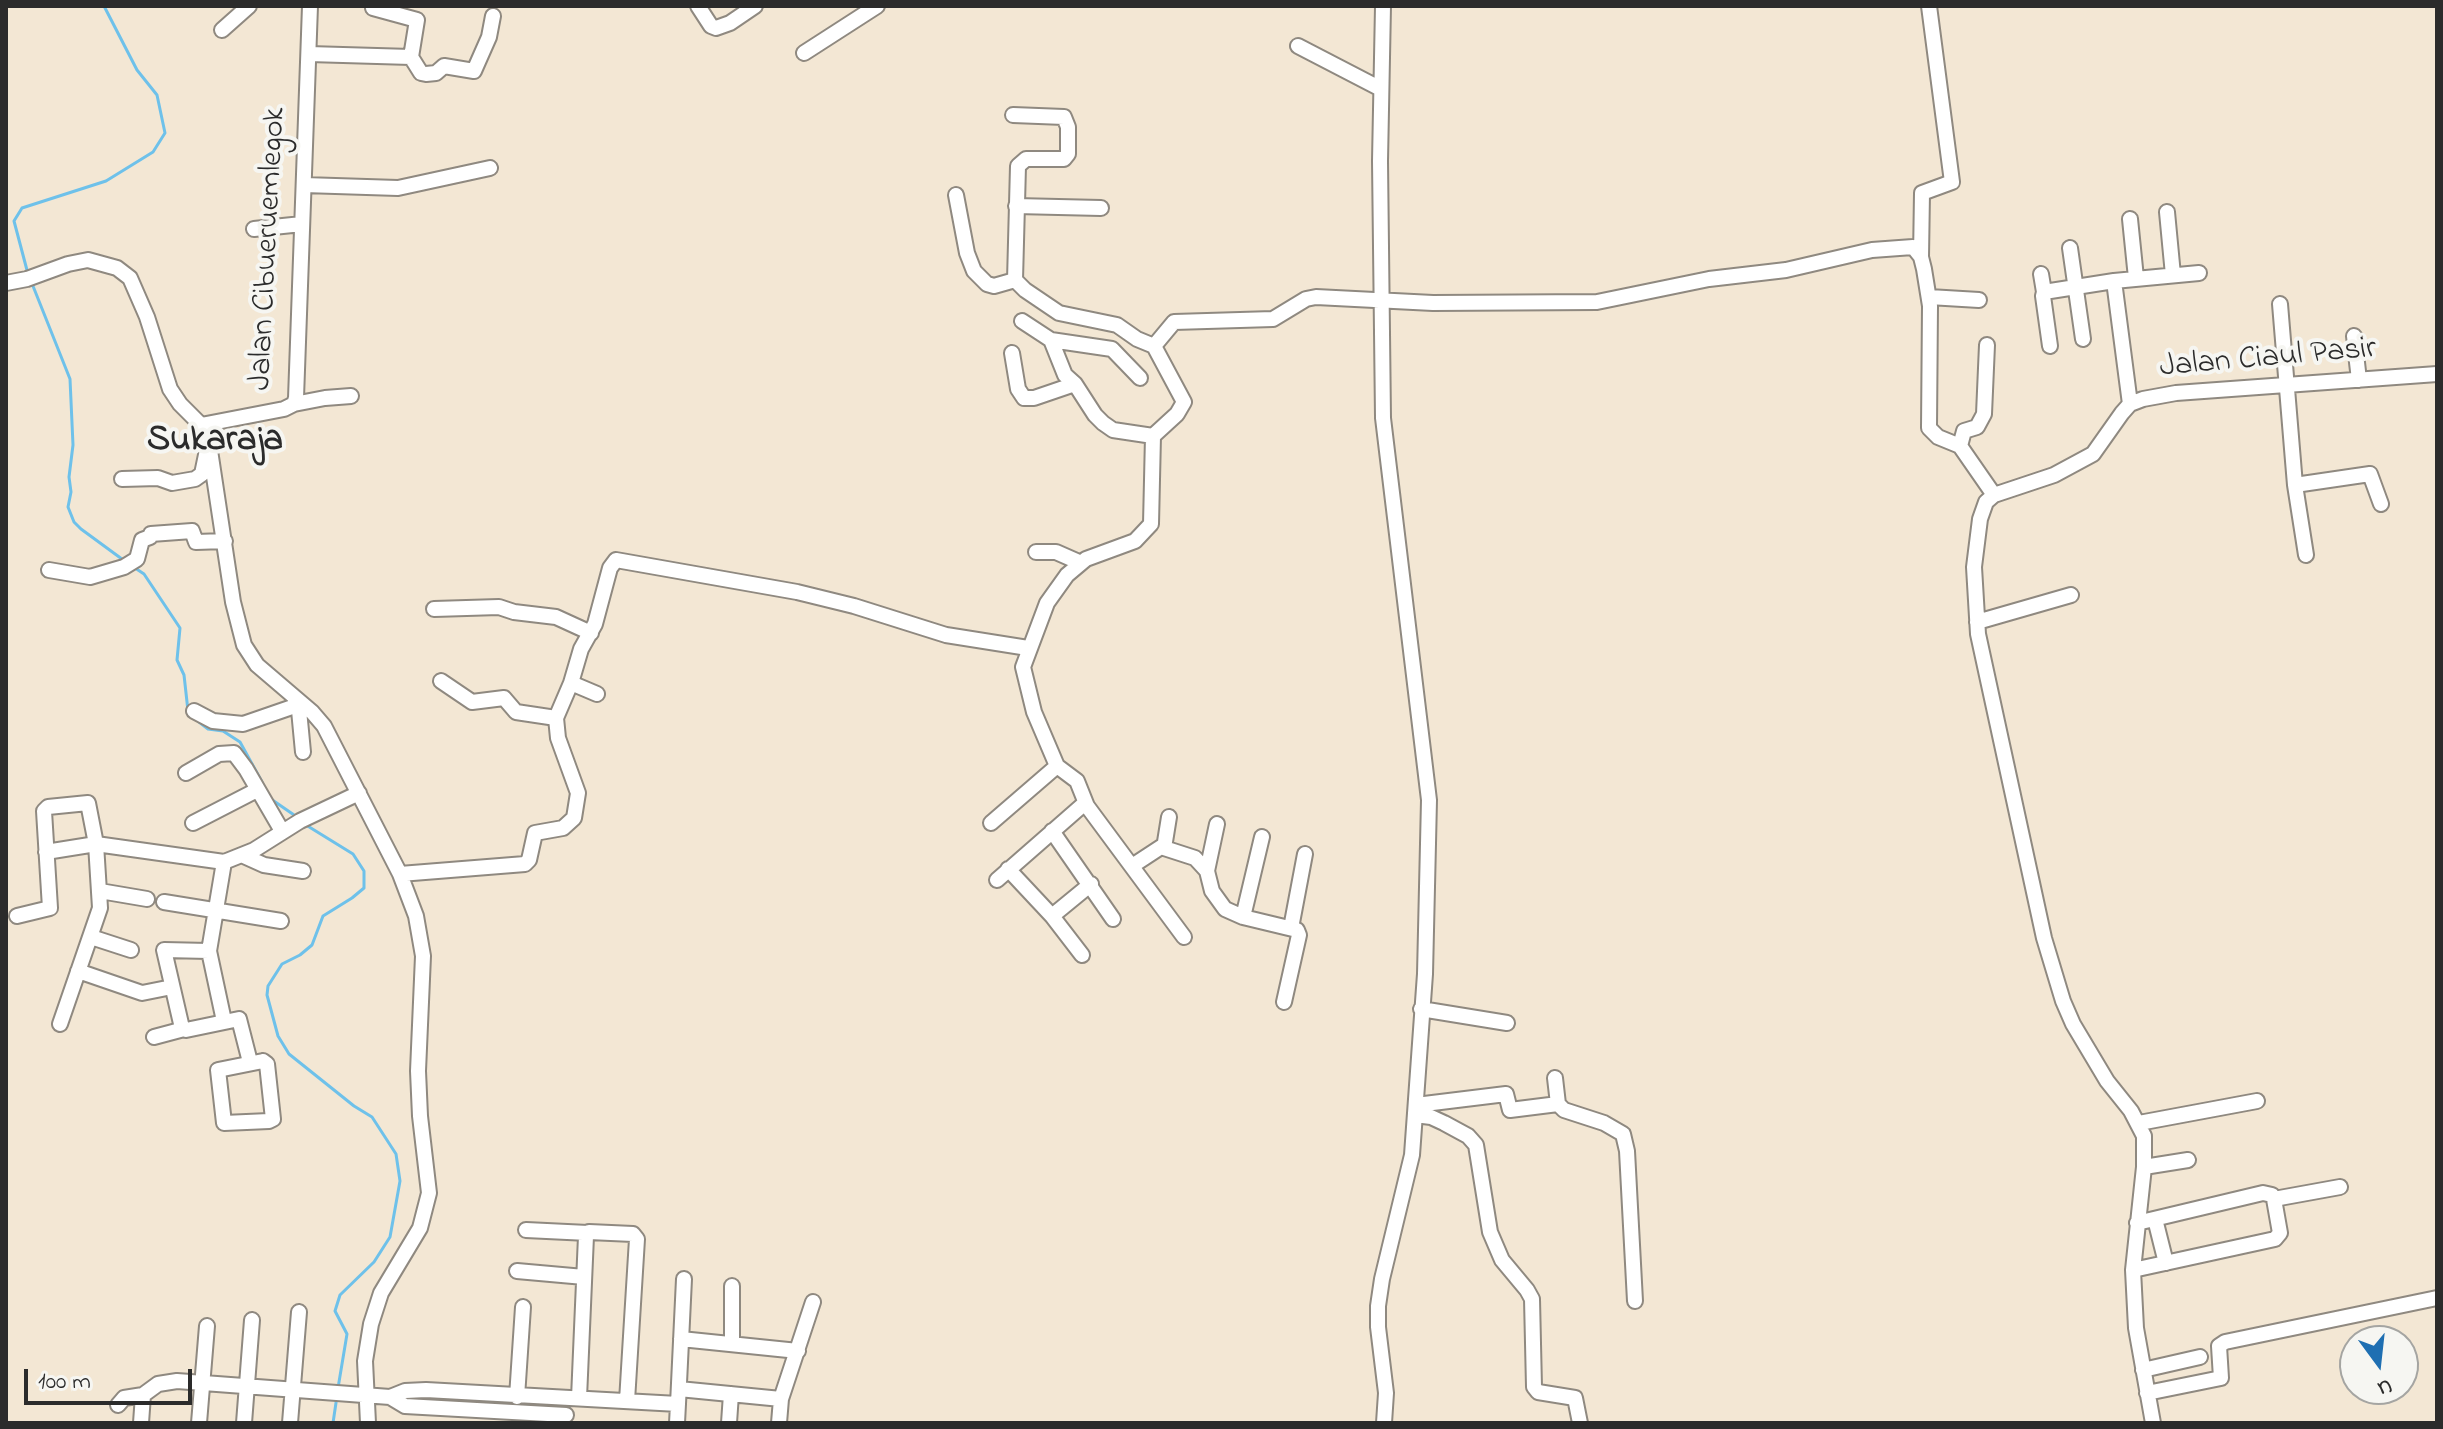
<!DOCTYPE html>
<html>
<head>
<meta charset="utf-8">
<style>
  body { margin:0 }
  #map { position:relative; width:2443px; height:1429px; overflow:hidden; background:#f3e7d4; font-family:"Indie Flower",sans-serif }
  canvas { display:block }
  .frame { position:absolute; inset:0; border:8px solid #2b2b2b; pointer-events:none }
  .north { position:absolute; left:2339px; top:1325px; width:80px; height:80px; box-sizing:border-box; background:#f6f6f2; border:2px solid #a5a5a2; border-radius:50%; rotate:165deg; font-size:22px; font-weight:700; line-height:32px; text-align:center; color:#2b2b2b }
  .north::after { content:''; display:block; margin:auto; width:28px; height:36px; background:#1f6fb2; clip-path:polygon(50% 0,100% 100%,50% 72%,0 100%) }
  .scale { position:absolute; left:24px; top:1369px; width:168px; height:36px; box-sizing:border-box; border:4px solid #2b2b2b; border-top:0; padding-left:10px; font-size:24px; line-height:28px; white-space:nowrap; color:#2b2b2b; -webkit-text-stroke:6px #f6f6f2; paint-order:stroke }
</style>
</head>
<body>
<div id="map">
<canvas width="2443" height="1429"></canvas>
<div class="frame"></div>
<div class="north">U</div>
<div class="scale">100 m</div>
</div>
<script>
const c = document.querySelector('canvas').getContext('2d');
c.lineJoin = 'round';
function poly(rows) {
  const path = new Path2D();
  for (const r of rows) {
    path.moveTo(r[0], r[1]);
    for (let i = 2; i < r.length; i += 2) path.lineTo(r[i], r[i + 1]);
  }
  return path;
}
function trace(path, color, width, dash) {
  c.strokeStyle = color;
  c.lineWidth = width;
  c.lineCap = dash ? 'butt' : 'round';
  c.setLineDash(dash || []);
  c.stroke(path);
}
function write(font, color, halo, rows, align = 'center') {
  c.font = font + ' "Indie Flower",sans-serif';
  c.lineWidth = 8;
  c.setLineDash([]);
  c.textBaseline = 'middle';
  c.strokeStyle = halo;
  c.fillStyle = color;
  for (const [text, x, y, turn = 0] of rows) {
    c.save();
    c.translate(x, y);
    c.rotate((+turn || 0) * Math.PI / 180);
    c.textAlign = isNaN(turn) ? turn : align;
    if (halo) c.strokeText(text, 0, 0);
    c.fillText(text, 0, 0);
    c.restore();
  }
}
const stream = poly([
  [28,274,14,221,22,208,106,181,153,152,165,133,157,95,137,70,104,6],
  [31,281,70,379,73,445,69,477,71,492,68,507,74,522,81,529,126,562],
  [132,566,144,574,180,628,177,660,184,675,188,711],
  [199,722,208,729,223,731,240,742,262,782],
  [268,797,297,817],
  [306,825,353,854,364,871,364,888,352,898,323,916,312,945,300,955,282,964,268,986,267,995,278,1036,289,1054,354,1106,372,1117,396,1154,400,1181,390,1237,374,1262,340,1295,335,1311,347,1334,338,1388],
  [333,1423,337,1396]
]);
const minor = poly([
  [698,6,711,26,716,28,730,23,755,6],
  [1383,6,1380,161,1383,418,1429,800,1425,974,1412,1155,1382,1279,1378,1306,1378,1327,1386,1393,1384,1423],
  [373,8,417,20,411,57],
  [222,30,249,6],
  [1298,46,1381,89],
  [804,53,877,6],
  [309,54,411,57,421,73,426,74,436,73,444,66,474,71,489,37,493,16],
  [1013,115,1064,117,1068,127,1068,154,1064,159,1026,159,1018,166,1015,280],
  [304,185,398,188,490,168],
  [956,195,967,253,974,271,987,284,994,286,1015,280],
  [1016,206,1101,208],
  [2167,212,2173,275],
  [2130,219,2136,278],
  [254,229,302,224],
  [2070,248,2083,339],
  [1921,257,1922,193,1952,182,1929,6],
  [2041,274,2044,292],
  [1015,280,1025,290,1059,313,1117,325,1137,339,1154,346],
  [6,283,27,279,68,264,88,260,117,268,130,278,147,317,170,389,180,404,201,425,208,437,233,602,244,645,257,665,312,712,324,726,400,874,416,916,423,956,418,1071,420,1116,429,1193,420,1228,381,1293,371,1324,365,1361,368,1423],
  [1929,297,1979,300],
  [2280,304,2295,485,2306,555],
  [1022,321,1051,340,1112,349,1140,378],
  [2354,336,2359,380],
  [1051,340,1065,375,1075,384,1095,415,1103,423,1113,430,1153,436],
  [2050,346,2043,296,2044,292,2114,281],
  [1012,353,1018,389,1024,398,1034,398,1075,384],
  [294,404,325,398,351,396],
  [2130,404,2114,281,2199,273],
  [201,425,284,409,294,404,296,398,310,6],
  [1960,446,1964,431,1977,427,1984,414,1987,345],
  [122,479,158,478,172,483,195,479,202,474,207,450],
  [2295,485,2370,474,2381,504],
  [1036,552,1056,552,1081,563],
  [49,570,90,577,124,567,137,559,142,540,150,537,151,534,192,531,196,542,225,541],
  [434,609,499,607,514,612,556,617,591,633],
  [1977,622,2071,595],
  [441,681,472,702,504,698,516,712,556,718],
  [571,683,597,694],
  [294,697,299,710,303,752],
  [194,711,213,721,243,724,298,705],
  [186,773,219,754,234,753,246,769,282,831],
  [193,823,257,790],
  [991,823,1057,766],
  [1052,831,1113,919],
  [1164,848,1169,817],
  [46,852,96,844,224,862,254,850,300,821,359,793],
  [244,856,264,865,303,871],
  [1132,866,1161,847,1195,858,1207,871,1212,891,1225,909,1243,917,1297,930,1299,935,1284,1002],
  [1008,869,1052,916,1082,955],
  [1207,871,1217,824],
  [400,874,525,864,529,860,535,833,563,828,574,818,578,793,558,738,556,718,571,683,581,649,595,624,610,568,616,560,797,592,854,606,946,635,1028,648],
  [997,880,1085,803],
  [100,891,147,899],
  [164,902,281,921],
  [17,916,50,908,44,811,48,807,88,803,96,844,100,908,60,1024],
  [1052,916,1091,884],
  [1243,917,1262,837],
  [1291,928,1305,854],
  [91,937,131,950],
  [1184,937,1087,806,1077,781,1057,766,1034,712,1023,667,1047,603,1067,575,1086,559,1135,541,1151,524,1153,436,1177,414,1184,402,1154,346,1174,322,1273,319,1306,299,1316,297,1433,303,1597,302,1709,279,1786,270,1872,250,1913,247,1921,257,1924,269,1930,306,1929,428,1938,437,1960,446,1994,495],
  [209,951,164,950,182,1028,186,1030,239,1019,250,1062],
  [78,971,142,993,172,987],
  [1421,1009,1507,1023],
  [224,1021,209,951,224,862],
  [154,1037,184,1029],
  [263,1061,267,1064,273,1119,269,1121,224,1123,218,1070,263,1061],
  [1555,1078,1558,1104],
  [1416,1105,1506,1094,1510,1110,1558,1104,1564,1110,1604,1123,1623,1134,1627,1151,1635,1301],
  [1415,1115,1431,1117,1444,1123,1468,1136,1476,1145,1490,1232,1502,1260,1527,1290,1532,1299,1534,1387,1538,1392,1575,1398,1580,1423],
  [2139,1123,2257,1101],
  [2144,1167,2188,1160],
  [2274,1199,2340,1187],
  [2155,1219,2166,1263],
  [526,1230,588,1233],
  [2133,1270,2275,1239,2280,1233,2274,1199,2272,1195,2263,1193,2137,1223],
  [517,1271,584,1277],
  [732,1286,732,1344],
  [681,1339,798,1351],
  [2143,1370,2200,1357],
  [679,1389,781,1399,813,1302],
  [2147,1393,2221,1378,2219,1346,2225,1342,2437,1298],
  [390,1397,405,1406,566,1415],
  [517,1397,523,1307],
  [579,1398,586,1236,589,1232,633,1234,637,1239,627,1401],
  [118,1405,124,1398,143,1395],
  [141,1423,143,1395,158,1384,177,1381,390,1397,405,1391,426,1390,678,1404,684,1279],
  [199,1423,207,1326],
  [244,1423,252,1320],
  [290,1423,299,1312],
  [677,1423,678,1404],
  [729,1423,731,1394],
  [779,1423,781,1399],
  [2153,1423,2136,1328,2133,1270,2144,1167,2144,1136,2131,1111,2107,1081,2073,1024,2063,1001,2044,938,1978,634,1974,567,1980,519,1986,502,1994,495,2054,475,2093,454,2122,413,2130,404,2143,399,2176,393,2437,374]
]);
const streetNames = [
  ["Jalan Cibueruemlegok",270,249,-87],
  ["Jalan Ciaul Pasir",2268,360,-5]
];
const quarterNames = [
  ["Sukaraja",215,443]
];
trace(stream, '#6ec1ea', 3);
trace(minor, '#8f8980', 18);
trace(minor, '#fff', 14);
write('32px', '#2b2b2b', '#f6f6f2', streetNames);
write('bold 36px', '#2b2b2b', '#f6f6f2', quarterNames);
</script>
</body>
</html>
